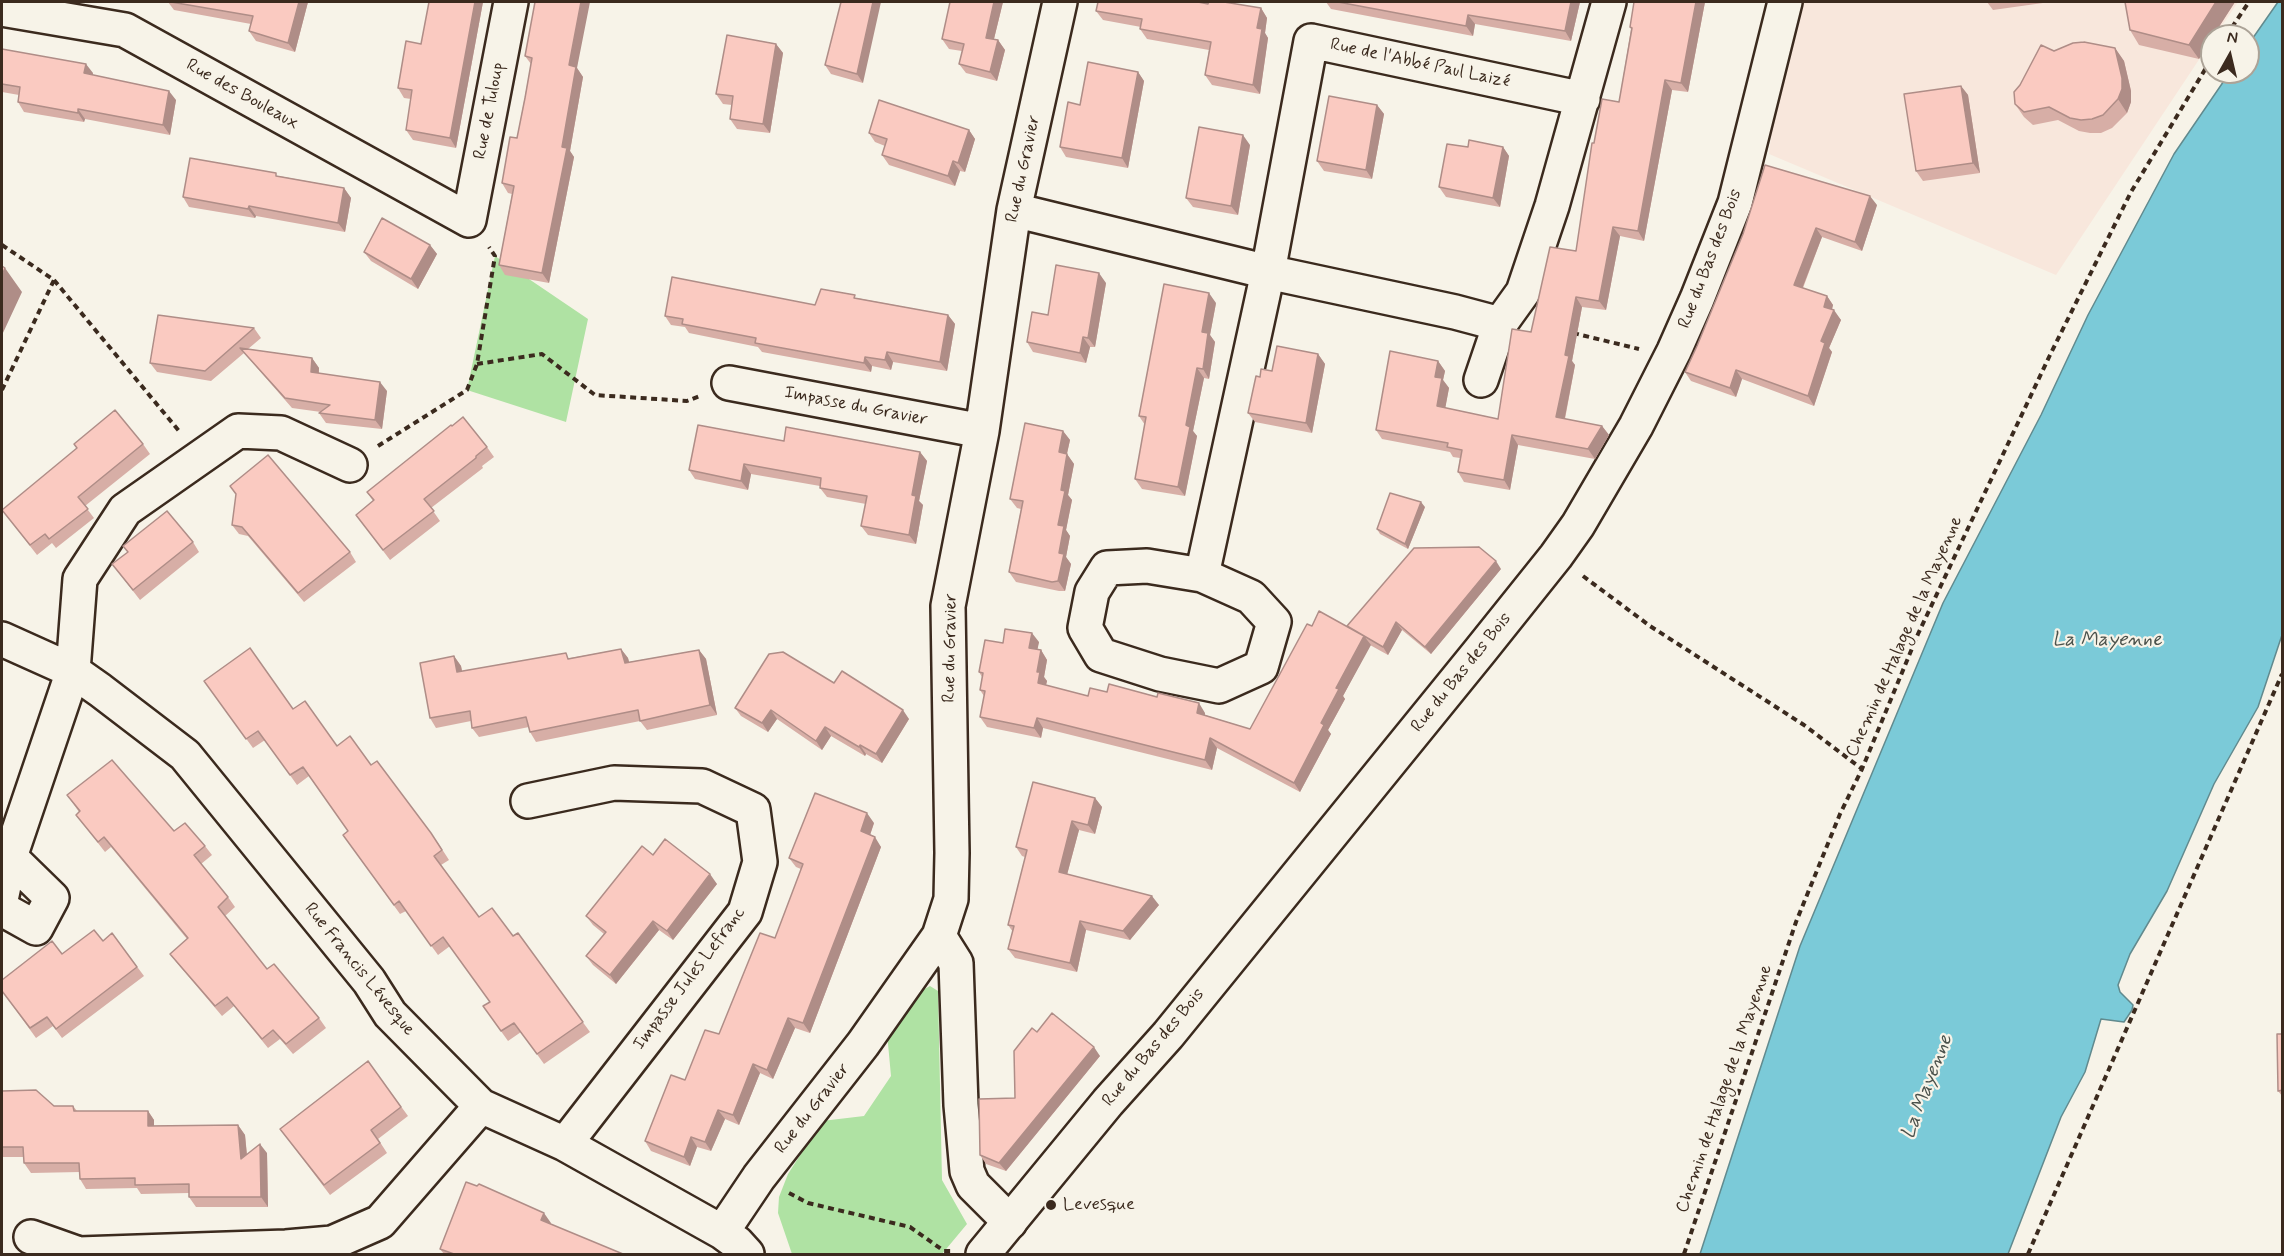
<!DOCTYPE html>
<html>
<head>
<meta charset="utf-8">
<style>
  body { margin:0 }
  #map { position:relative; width:2284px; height:1256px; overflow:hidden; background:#f7f3e8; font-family:Mynerve,sans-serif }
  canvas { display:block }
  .frame { position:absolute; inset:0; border:3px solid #3b2a1e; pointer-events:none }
  .north { position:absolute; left:2200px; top:24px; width:60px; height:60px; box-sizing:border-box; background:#f7f3e8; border:2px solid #aca397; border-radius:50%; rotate:8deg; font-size:16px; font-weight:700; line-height:24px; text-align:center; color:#3b2a1e }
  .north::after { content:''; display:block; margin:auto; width:21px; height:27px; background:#3b2a1e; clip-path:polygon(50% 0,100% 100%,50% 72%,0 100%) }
</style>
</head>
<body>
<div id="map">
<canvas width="2284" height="1256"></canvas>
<div class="frame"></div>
<div class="north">N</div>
</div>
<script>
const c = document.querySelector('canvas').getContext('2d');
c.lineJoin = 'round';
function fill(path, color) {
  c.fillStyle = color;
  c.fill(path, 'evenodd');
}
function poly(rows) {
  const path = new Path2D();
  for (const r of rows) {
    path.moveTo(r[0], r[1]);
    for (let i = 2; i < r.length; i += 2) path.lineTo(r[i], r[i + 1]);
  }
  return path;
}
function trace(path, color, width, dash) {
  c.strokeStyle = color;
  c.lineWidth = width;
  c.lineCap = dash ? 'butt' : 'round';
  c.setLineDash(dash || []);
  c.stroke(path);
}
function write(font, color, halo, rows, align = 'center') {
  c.font = font + ' Mynerve,sans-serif';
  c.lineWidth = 4.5;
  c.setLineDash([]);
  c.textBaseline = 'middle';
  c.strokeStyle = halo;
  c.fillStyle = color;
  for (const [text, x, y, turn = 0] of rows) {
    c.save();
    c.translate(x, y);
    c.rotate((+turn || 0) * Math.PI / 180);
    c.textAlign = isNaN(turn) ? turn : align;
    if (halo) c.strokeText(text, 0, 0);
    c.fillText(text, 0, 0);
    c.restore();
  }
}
const built = poly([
  [1786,2,2238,2,2215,36,2212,36,2212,40,2056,275,1769,154]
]);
const green = poly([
  [495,256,588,319,566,422,467,390],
  [930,986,938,991,942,1180,967,1224,942,1254,792,1254,778,1213,779,1197,788,1174,822,1121,864,1116,891,1076,887,1033,921,991]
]);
const water = poly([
  [2278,2,2282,2,2282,635,2258,707,2214,784,2167,891,2130,954,2118,985,2120,992,2133,1005,2132,1010,2124,1022,2101,1019,2085,1072,2061,1117,2008,1254,1700,1254,1800,946,1943,603,2041,415,2088,315,2174,154,2230,72,2248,72,2248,45,2278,2]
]);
const path = poly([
  [2226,36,2249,2],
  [2,245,54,280,2,390],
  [54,280,179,431],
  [1573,333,1639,349],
  [477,364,542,354,595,395,687,401,700,396],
  [378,446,467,390,477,364,495,256,489,247],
  [1583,576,1650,626,1804,725,1862,769],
  [789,1193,808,1203,910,1227,944,1251,951,1251],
  [1684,1254,1796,922,1840,814,1862,769,1918,634,2050,355,2131,192,2212,58],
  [2028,1254,2282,674]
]);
const street = poly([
  [2,9,125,30,469,220,511,2],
  [1014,210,1268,272,1311,41,1583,99],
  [1481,380,1500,324],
  [729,383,982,431],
  [1202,575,1251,597,1274,622,1261,667,1219,686,1160,674,1101,655,1085,628,1092,592,1107,568,1147,566,1202,575,1268,272,1455,312,1500,324,1523,292,1552,206,1609,2],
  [2,639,73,671,100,690,185,755,369,981,390,1014,481,1106,565,1144,722,1232,737,1243,747,1254],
  [528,801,614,783,702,786,753,810,760,862,745,912,565,1144],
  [2,895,10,857,73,671,80,579,125,510,238,431,281,433,350,465],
  [2,909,36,928,52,898,10,857],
  [939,936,956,963,961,1105,967,1171,973,1185,1010,1222],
  [722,1232,759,1177,863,1044,939,936,951,899,952,853,948,606,982,431,1014,210,1060,2],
  [31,1237,79,1254],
  [79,1254,286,1247,332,1243,380,1222,481,1106]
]);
const secondary = poly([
  [983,1254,1108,1102,1168,1035,1480,651,1556,556,1578,525,1636,426,1674,351,1697,299,1735,203,1785,2]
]);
const wall = poly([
  [168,2,308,2,295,52,256,41,249,31,251,24,174,10],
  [429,2,483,2,456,148,413,140,406,130,411,99,404,98,398,88,421,44],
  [841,2,863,83,831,74,825,65],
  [950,2,1003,2,994,39,998,40,1005,50,997,81,966,73,959,64,962,51,949,49,942,39],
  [1326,2,1580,2,1571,41,1475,24,1473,36,1331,9],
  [1634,2,1705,2,1688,92,1672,90,1644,241,1620,236,1606,310,1582,307,1572,361,1575,365,1565,419,1602,426,1609,435,1595,459,1518,445,1510,490,1464,482,1458,472,1460,458,1453,457,1450,452,1382,439,1376,430,1438,361,1445,371,1443,380,1449,388,1445,408,1498,419,1531,332,1576,251,1594,143,1619,102,1631,29,1630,27],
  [1987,2,2050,2,1993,10],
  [2125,2,2235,2,2213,36,2212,36,2212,38,2199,59,2139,45,2130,30],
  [1208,4,1261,8,1267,18,1265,33,1268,38,1260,94,1212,85,1205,75,1209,50,1147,39,1140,29,1141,27,1103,20,1096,11],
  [776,44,783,53,770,133,737,129,730,119,732,105,723,104,716,94],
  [2115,48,2124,61,2131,91,2131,102,2127,113,2112,128,2101,133,2090,133,2079,131,2058,120,2033,125,2024,117,2015,104,2054,51],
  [2,49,93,73,92,75,176,100,170,135,85,119,84,122,24,112,18,102,19,95,2,92],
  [525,56,577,68,583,77,570,151,574,157,549,283,505,275,499,265,512,194,508,193,502,183,517,138,531,64],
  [1138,72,1144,81,1128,168,1066,157,1060,147,1080,105],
  [1961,86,1968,95,1980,173,1923,181,1916,171],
  [1377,105,1384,114,1372,179,1324,171,1317,161],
  [969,130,975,139,965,172,960,171,955,186,889,165,882,155,885,146,875,142,869,133],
  [1250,145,1238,215,1193,207,1186,198],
  [1468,147,1503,147,1509,156,1500,207,1446,197,1439,187],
  [279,176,344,188,351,198,345,232,256,216,255,218,189,207,183,197],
  [1877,205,1862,251,1822,237,1803,288,1827,296,1833,305,1832,310,1841,320,1829,348,1832,352,1814,406,1742,379,1736,397,1691,381,1685,372,1697,346,1743,234],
  [430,245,437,254,418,289,371,261,364,252],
  [1106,283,1095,347,1090,347,1086,363,1033,352,1027,342,1048,315],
  [857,298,948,315,955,324,947,371,893,362,891,370,872,366,871,372,762,352,758,347,689,333,685,327,671,325,665,316,815,305],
  [1216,303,1210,335,1215,342,1209,379,1204,378,1193,431,1197,436,1185,496,1142,489,1135,479,1145,425,1139,416],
  [254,328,261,338,248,349,312,358,319,368,319,373,387,391,382,429,326,423,319,413,321,412,292,408,244,353,211,381,157,372,150,363],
  [1318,354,1325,364,1312,433,1255,422,1248,413,1272,371],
  [452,426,487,447,494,457,482,466,483,468,431,508,440,521,390,560,356,515,373,501,367,492],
  [1063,431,1070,440,1067,454,1074,464,1068,495,1072,500,1066,530,1070,536,1066,557,1071,564,1065,591,1059,591,1016,582,1009,572,1021,509,1017,508,1010,499],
  [784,441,920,452,927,461,919,501,923,505,916,544,868,535,861,526,866,504,827,497,820,488,820,486,751,474,748,490,695,479,689,470],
  [143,444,150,454,85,506,94,518,56,548,52,543,37,555,2,510],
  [230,486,350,552,356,562,304,602,248,536,239,534,232,525,236,495],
  [1425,507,1408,549,1380,534,1377,529],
  [193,542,199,552,140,600,112,564,128,552,123,546],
  [1501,569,1431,654,1402,630,1388,655,1370,645,1343,696,1345,699,1328,730,1331,734,1300,792,1217,748,1212,770,1043,728,1041,738,987,727,980,717,984,696,980,690,982,677,979,672,1003,643,1039,642,1037,649,1041,650,1047,660,1044,677,1047,681,1046,685,1088,696,1205,713,1205,715,1250,729,1312,626,1347,626],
  [621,649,628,658,629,662,699,650,706,659,717,715,647,730,640,721,536,742,530,732,529,727,479,737,472,728,471,721,436,728,430,718,454,656,461,666,462,671,570,658],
  [204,681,293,709,337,746,371,765,438,843,449,860,441,865,479,917,513,936,518,933,590,1032,544,1064,521,1032,508,1041,483,1006,490,1002,450,946,438,955,406,911,400,914,343,835,348,831,309,776,297,785,265,740,253,748],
  [834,683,909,719,882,763,866,754,865,756,831,736,822,750,777,719,768,732,741,716,735,708],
  [67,795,174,831,205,846,212,855,201,864,228,897,235,907,225,916,267,969,319,1018,326,1028,293,1054,280,1039,268,1048,234,1006,222,1016,177,963,170,954,187,939,111,847,105,852,76,815,79,812],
  [1095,798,1102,807,1095,834,1079,830,1067,875,1159,905,1130,940,1086,930,1077,972,1015,958,1008,949,1013,932,1008,925,1025,857,1022,856,1016,847],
  [874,823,870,835,881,847,810,1033,795,1028,773,1079,760,1073,739,1125,725,1119,711,1151,697,1147,690,1166,651,1151,645,1141,685,1080,719,1034,775,938,801,869,796,867,789,858],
  [653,855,717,884,673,940,659,930,616,984,593,965,586,956,604,934,593,925,586,916],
  [112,933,144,976,62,1038,53,1026,36,1038,2,991,62,954,103,941],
  [1037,1032,1100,1056,1006,1171,986,1164,980,1155,1015,1098],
  [2283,1034,2283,1097,2278,1091],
  [368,1061,408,1116,378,1139,387,1153,330,1195,280,1129],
  [2,1091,54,1106,73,1106,77,1111,148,1111,154,1120,154,1126,238,1125,245,1135,247,1154,267,1153,268,1207,196,1207,189,1197,189,1193,141,1194,137,1188,86,1189,80,1179,80,1172,31,1173,24,1163,24,1157,2,1157],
  [551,1223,550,1224,623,1254,444,1254,440,1249]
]);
const shadedWall = poly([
  [299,2,308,2,295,52,288,43],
  [475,2,483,2,456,148,450,138],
  [581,2,590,2,577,68,583,77,570,151,574,157,549,283,542,273,562,147,569,65],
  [873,2,881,2,863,83,857,74],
  [994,2,1003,2,992,47,986,38],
  [1571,2,1580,2,1571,41,1565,31],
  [1696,2,1705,2,1688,92,1681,83],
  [2216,2,2235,2,2213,36,2212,36,2212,38,2199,59,2189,45],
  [1261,8,1267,18,1265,33,1268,38,1260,94,1253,85,1257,28],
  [1468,15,1475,24,1473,36,1466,26],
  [998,40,1005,50,997,81,990,72],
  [776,44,783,53,770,133,763,124],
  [2115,48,2124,61,2131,91,2131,102,2127,113,2118,99],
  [86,64,93,73,91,83,84,73],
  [1138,72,1144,81,1128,168,1122,158],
  [1665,80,1672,90,1644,241,1638,231],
  [1961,86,1968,95,1980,173,1973,163],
  [169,91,176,100,170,135,163,125],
  [1377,105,1384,114,1372,179,1366,170],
  [78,109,85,119,84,122,78,113],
  [969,130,975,139,965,172,958,163],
  [1243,135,1250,145,1238,215,1231,206],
  [1503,147,1509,156,1500,207,1493,198],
  [953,161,960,171,955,186,948,176],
  [344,188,351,198,345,232,338,223],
  [1870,196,1877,205,1862,251,1855,242],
  [249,206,256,216,255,218,248,209],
  [1613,227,1620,236,1606,310,1599,301],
  [1816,228,1822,237,1800,294,1794,285],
  [430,245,437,254,418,289,411,279],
  [5,268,22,292,2,335,2,275],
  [1099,273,1106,283,1095,347,1088,338],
  [1209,293,1216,303,1210,335,1215,342,1209,379,1203,369,1202,332],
  [1827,296,1833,305,1830,316,1824,307],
  [1576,297,1582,307,1572,361,1575,365,1563,427,1556,417,1565,355],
  [1834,310,1841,320,1829,348,1832,352,1814,406,1808,396,1821,341],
  [948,315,955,324,947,371,940,362],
  [1083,337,1090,347,1086,363,1080,353],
  [887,352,893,362,891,370,885,360],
  [1318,354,1325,364,1312,433,1306,423],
  [865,357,872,366,871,372,864,363],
  [312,358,319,368,318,381,311,372],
  [1438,361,1445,371,1443,380,1449,388,1444,415,1437,406,1435,377],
  [1197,368,1204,378,1193,431,1197,436,1185,496,1178,487,1186,425],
  [1736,370,1742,379,1736,397,1730,388],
  [380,382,387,391,382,429,375,420],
  [1602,426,1609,435,1595,459,1588,449],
  [1063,431,1070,440,1065,462,1059,452],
  [1512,435,1518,445,1510,490,1504,480],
  [920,452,927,461,919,501,923,505,916,544,909,535,912,495],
  [1067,454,1074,464,1068,495,1072,500,1066,530,1070,536,1066,557,1071,564,1065,591,1058,581,1058,525,1061,490],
  [744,464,751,474,748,490,741,481],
  [1421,502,1425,507,1408,549,1405,544],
  [1496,561,1501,569,1431,654,1425,647],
  [1396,622,1402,630,1388,655,1383,647],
  [1032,633,1039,642,1036,657,1029,648],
  [1364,636,1371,645,1343,696,1345,699,1328,730,1331,734,1300,792,1294,783,1336,688],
  [621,649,628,658,632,673,625,663],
  [699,650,706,659,717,715,710,705],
  [1041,650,1047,660,1044,677,1047,681,1044,693,1038,683,1037,672],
  [454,656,461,666,464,681,457,672],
  [1199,703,1205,713,1204,722,1197,713],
  [771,710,777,719,768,732,762,723],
  [903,710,909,719,882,763,876,754],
  [1037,718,1043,728,1041,738,1034,728],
  [825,727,831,736,822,750,816,741],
  [1210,738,1217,748,1212,770,1205,760],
  [860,745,866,754,865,756,859,747],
  [1095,798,1102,807,1095,834,1088,825],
  [867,813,874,823,868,841,861,831],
  [1072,821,1079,830,1065,882,1059,872],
  [875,837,881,847,810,1033,803,1023],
  [710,874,717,884,673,940,667,931],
  [1152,896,1159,905,1130,940,1123,931],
  [653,921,659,930,616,984,610,975],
  [1080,921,1086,930,1077,972,1070,963],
  [788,1018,795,1028,773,1079,767,1070],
  [1094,1047,1100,1056,1006,1171,999,1163],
  [753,1064,760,1073,739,1125,733,1115],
  [718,1110,725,1119,711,1151,705,1142],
  [148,1111,154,1120,154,1136,148,1126],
  [238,1125,245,1135,248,1168,241,1159],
  [691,1137,697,1147,690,1166,684,1157],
  [260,1144,267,1153,268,1207,261,1197],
  [544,1213,551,1223,548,1230,541,1220]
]);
const building = poly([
  [171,2,299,2,288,43,249,31,253,16,171,2],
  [429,2,475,2,450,138,406,130,412,90,398,88,406,41,421,44,429,2],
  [535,2,581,2,569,65,576,67,562,147,567,148,542,273,499,265,514,186,502,183,510,137,517,138,525,98,532,58,525,56,535,2],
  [841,2,873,2,857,74,825,65,841,2],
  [950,2,994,2,986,38,998,40,990,72,959,64,964,44,942,39,950,2],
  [1098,2,1198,2,1208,4,1209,2,1224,2,1261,8,1257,28,1262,29,1253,85,1205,75,1211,42,1140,29,1142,19,1096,11,1098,2],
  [1338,2,1571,2,1565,31,1468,15,1466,26,1338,2],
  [1634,2,1696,2,1681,83,1665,80,1638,231,1613,227,1599,301,1576,297,1565,355,1569,356,1556,417,1602,426,1588,449,1512,435,1504,480,1458,472,1462,450,1447,447,1448,443,1376,430,1390,351,1438,361,1435,377,1442,378,1437,406,1498,419,1512,329,1531,332,1550,247,1576,251,1592,143,1594,143,1602,99,1619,102,1632,28,1630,27,1634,2],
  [2125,2,2216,2,2189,45,2130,30,2125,2],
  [727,35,776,44,763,124,730,119,733,96,716,94,727,35],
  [2084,42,2115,48,2122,78,2122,89,2118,99,2103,115,2092,119,2081,120,2070,118,2049,107,2024,112,2015,104,2014,92,2020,85,2041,45,2054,51,2073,43,2084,42],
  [2,49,86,64,84,73,169,91,163,125,78,109,78,113,18,102,20,87,2,84,2,49],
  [1088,62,1138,72,1122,158,1060,147,1068,102,1080,105,1088,62],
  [1961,86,1973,163,1916,171,1904,94,1961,86],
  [1329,96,1377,105,1366,170,1317,161,1329,96],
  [879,100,969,130,958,163,953,161,948,176,882,155,887,139,869,133,879,100],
  [1199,127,1243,135,1231,206,1186,198,1199,127],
  [1469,140,1503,147,1493,198,1439,187,1447,144,1468,147,1469,140],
  [190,158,276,173,276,176,344,188,338,223,249,206,248,209,183,197,190,158],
  [1765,165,1870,196,1855,242,1816,228,1794,285,1827,296,1824,307,1834,310,1821,341,1825,343,1808,396,1736,370,1730,388,1685,372,1697,346,1743,234,1765,165],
  [382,218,430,245,411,279,364,252,382,218],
  [1056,265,1099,273,1088,338,1083,337,1080,353,1027,342,1032,312,1048,315,1056,265],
  [2,266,5,268,2,275,2,266],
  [672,277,815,305,821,289,855,295,854,298,948,315,940,362,887,352,885,360,865,357,864,363,755,343,756,338,682,324,683,319,665,316,672,277],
  [1164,284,1209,293,1202,332,1208,333,1203,369,1197,368,1186,425,1190,427,1178,487,1135,479,1146,417,1139,416,1164,284],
  [158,315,254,328,205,371,150,363,158,315],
  [1277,346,1318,354,1306,423,1248,413,1256,376,1260,377,1261,369,1272,371,1277,346],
  [240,348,312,358,311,372,380,382,375,420,319,413,330,405,285,398,240,348],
  [115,410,143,444,78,497,88,509,49,539,45,534,30,545,2,510,77,448,74,444,115,410],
  [463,417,487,447,476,456,476,458,424,499,434,511,383,550,356,515,374,500,367,492,451,425,452,426,463,417],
  [1025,423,1063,431,1059,452,1067,454,1061,490,1065,491,1058,525,1064,526,1059,553,1064,554,1058,581,1052,582,1009,572,1023,501,1010,499,1025,423],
  [698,425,784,441,786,427,920,452,912,495,916,496,909,535,861,526,867,496,820,488,821,478,744,464,741,481,689,470,698,425],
  [268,455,350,552,298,593,242,527,232,525,236,494,230,486,268,455],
  [1390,493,1421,502,1405,544,1377,529,1390,493],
  [167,511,193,542,133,590,112,564,128,552,123,546,167,511],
  [1479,547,1496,561,1425,647,1396,622,1383,647,1347,626,1414,548,1479,547],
  [1319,611,1364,636,1336,688,1339,689,1321,723,1324,725,1294,783,1210,738,1205,760,1037,718,1034,728,980,717,985,691,980,690,983,673,979,672,985,640,1003,643,1005,629,1032,633,1029,648,1041,650,1037,672,1040,672,1038,683,1088,696,1090,688,1107,692,1109,684,1157,697,1158,693,1199,703,1197,713,1250,729,1307,624,1312,626,1319,611],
  [250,648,293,709,305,701,337,746,350,736,371,765,377,761,431,833,442,850,434,856,479,917,492,908,513,936,518,933,583,1022,537,1054,514,1023,501,1031,483,1006,490,1002,443,937,431,946,399,901,394,905,343,835,348,831,303,767,290,775,258,731,246,739,204,681,250,648],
  [621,649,625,663,699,650,710,705,640,721,638,710,530,732,526,717,472,728,470,711,430,718,420,663,454,656,457,672,566,653,568,659,621,649],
  [783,652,834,683,842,671,903,710,876,754,860,745,859,747,825,727,816,741,771,710,762,723,735,708,769,654,783,652],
  [112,760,174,831,185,823,205,846,194,855,228,897,218,907,267,969,274,964,319,1018,286,1044,273,1030,262,1039,227,997,215,1006,170,954,188,938,104,837,98,842,76,815,80,811,67,795,112,760],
  [1033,782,1095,798,1088,825,1072,821,1059,872,1152,896,1123,931,1080,921,1070,963,1008,949,1014,926,1008,925,1027,850,1016,847,1033,782],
  [815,793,867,813,861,831,875,837,803,1023,788,1018,767,1070,753,1064,733,1115,718,1110,705,1142,691,1137,684,1157,645,1141,671,1075,685,1080,705,1030,719,1034,760,933,775,938,803,864,789,858,815,793],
  [665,839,710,874,667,931,653,921,610,975,586,956,606,932,586,916,642,846,653,855,665,839],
  [94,930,103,941,112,933,137,967,56,1029,47,1017,30,1028,2,991,2,980,52,941,62,954,94,930],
  [1052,1013,1094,1047,999,1163,980,1155,979,1099,1015,1098,1014,1051,1032,1028,1037,1032,1052,1013],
  [2277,1034,2283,1034,2283,1090,2278,1091,2277,1034],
  [368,1061,401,1107,371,1130,380,1143,324,1185,280,1129,368,1061],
  [36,1090,54,1106,73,1106,74,1111,148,1111,148,1126,238,1125,241,1159,260,1144,261,1197,189,1197,189,1184,135,1185,135,1178,80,1179,79,1163,24,1163,23,1147,2,1147,2,1091,36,1090],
  [466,1182,477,1186,479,1184,544,1213,541,1220,623,1254,454,1254,440,1249,466,1182]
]);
const markers = [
  [1051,1205,6,"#3b2a1e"]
];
const streetNames = [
  ["Rue de l'Abbé Paul Laizé",1420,64,12],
  ["Rue des Bouleaux",242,95,29],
  ["Rue de Tuloup",490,111,-79],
  ["Rue du Gravier",1024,169,-78],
  ["Rue du Bas des Bois",1711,259,-69],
  ["Impasse du Gravier",856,407,11],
  ["Chemin de Halage de la Mayenne",1905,637,-66],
  ["Rue du Gravier",951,648,-89],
  ["Rue du Bas des Bois",1462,673,-51],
  ["Rue Francis Lévesque",359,970,51],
  ["Impasse Jules Lefranc",690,979,-53],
  ["Rue du Bas des Bois",1154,1048,-50],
  ["Chemin de Halage de la Mayenne",1725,1089,-71],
  ["Rue du Gravier",813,1109,-52]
];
const poiNames = [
  ["Levesque",1063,1205]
];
const waterNames = [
  ["La Mayenne",2107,641],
  ["La Mayenne",1928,1087,-69]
];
fill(built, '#f8e7dc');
fill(green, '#afe2a3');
fill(water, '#7bcad8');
trace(water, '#618a8e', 1.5);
trace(street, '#3b2a1e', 38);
trace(secondary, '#3b2a1e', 38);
trace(path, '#3b2a1e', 4, [6, 4.5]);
trace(street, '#f7f3e8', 33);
trace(secondary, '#f7f3e8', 33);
fill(wall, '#d7aea6');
fill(shadedWall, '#af8d87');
fill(building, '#facac1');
trace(building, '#af8d87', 1.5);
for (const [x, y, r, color] of markers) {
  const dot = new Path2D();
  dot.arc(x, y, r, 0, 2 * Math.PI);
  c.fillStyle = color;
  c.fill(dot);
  trace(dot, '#f7f3e8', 2);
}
write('18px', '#3b2a1e', '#f7f3e8', streetNames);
write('18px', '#3b2a1e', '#f7f3e8', poiNames, 'left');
write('italic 20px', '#4b524c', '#f7f3e8', waterNames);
</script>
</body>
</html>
